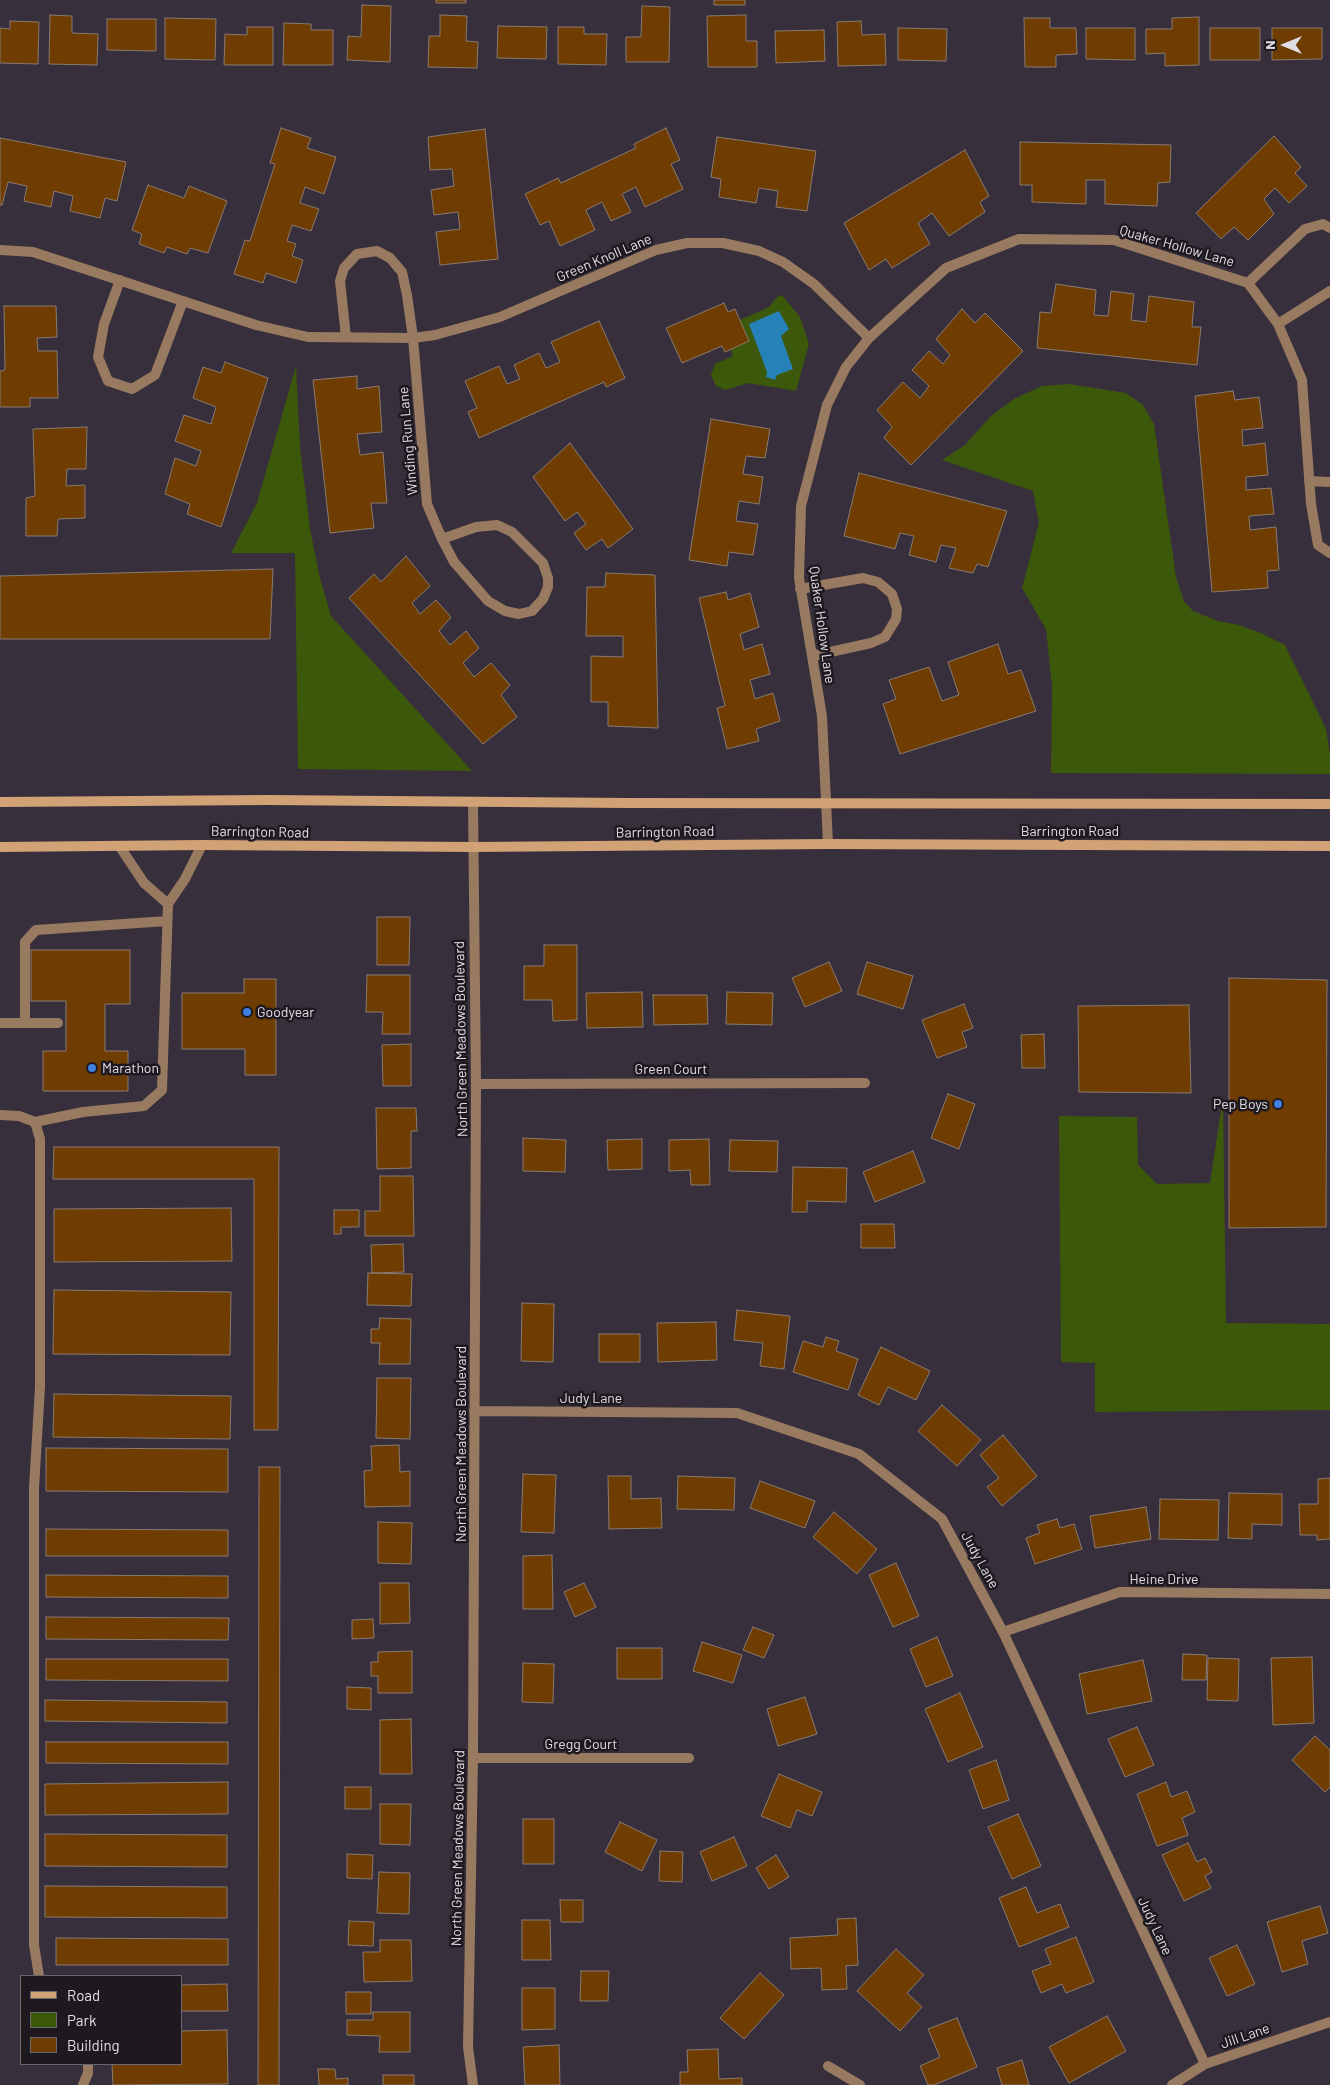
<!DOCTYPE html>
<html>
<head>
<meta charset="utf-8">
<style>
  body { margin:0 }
  #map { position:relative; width:1330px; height:2085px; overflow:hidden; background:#382f3c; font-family:Barlow,sans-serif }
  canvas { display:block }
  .legend { position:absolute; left:20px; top:1975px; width:162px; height:90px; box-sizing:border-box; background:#1d191f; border:1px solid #6b676e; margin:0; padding:6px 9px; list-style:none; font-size:15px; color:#e1dce4 }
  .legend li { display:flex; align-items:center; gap:10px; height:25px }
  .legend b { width:25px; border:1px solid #6b676e }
  .north { position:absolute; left:1260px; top:20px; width:50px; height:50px; -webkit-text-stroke:4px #1d191f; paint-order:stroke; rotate:270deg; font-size:14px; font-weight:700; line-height:20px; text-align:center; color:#e1dce4 }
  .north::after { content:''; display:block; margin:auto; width:18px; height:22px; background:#e1dce4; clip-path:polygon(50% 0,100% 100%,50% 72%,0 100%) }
</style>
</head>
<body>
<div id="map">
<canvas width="1330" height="2085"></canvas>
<ul class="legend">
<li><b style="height:6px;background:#d2a277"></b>Road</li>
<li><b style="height:14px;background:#3c580a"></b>Park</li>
<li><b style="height:14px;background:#6f3c02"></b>Building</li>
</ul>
<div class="north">N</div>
</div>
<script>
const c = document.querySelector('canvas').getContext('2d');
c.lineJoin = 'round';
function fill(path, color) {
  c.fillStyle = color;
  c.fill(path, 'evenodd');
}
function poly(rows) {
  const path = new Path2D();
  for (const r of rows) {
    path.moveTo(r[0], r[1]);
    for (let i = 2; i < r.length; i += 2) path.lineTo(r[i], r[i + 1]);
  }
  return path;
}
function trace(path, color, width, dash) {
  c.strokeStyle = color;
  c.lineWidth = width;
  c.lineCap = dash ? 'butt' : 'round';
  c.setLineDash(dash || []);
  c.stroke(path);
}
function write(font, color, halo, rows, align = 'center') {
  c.font = font + ' Barlow,sans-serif';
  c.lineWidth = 5;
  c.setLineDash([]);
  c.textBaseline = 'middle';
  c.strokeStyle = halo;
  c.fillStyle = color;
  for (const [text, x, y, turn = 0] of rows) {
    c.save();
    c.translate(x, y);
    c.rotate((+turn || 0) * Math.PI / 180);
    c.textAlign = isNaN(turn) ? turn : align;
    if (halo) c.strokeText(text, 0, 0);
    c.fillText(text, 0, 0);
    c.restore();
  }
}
const green = poly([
  [782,295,800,317,809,344,796,391,748,383,725,390,716,386,711,375,715,364,733,356,731,349,740,320,769,307,777,297],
  [296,366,300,447,310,529,319,574,331,616,472,771,298,769,295,553,231,553,257,503],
  [1069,384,1126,393,1143,405,1154,424,1176,577,1184,601,1193,611,1218,621,1239,625,1263,634,1285,645,1326,729,1330,755,1330,774,1051,773,1052,686,1046,629,1022,588,1039,523,1033,491,942,460,965,445,991,416,1014,399,1042,386],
  [1223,1097,1226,1323,1330,1324,1330,1410,1095,1412,1095,1363,1061,1362,1059,1116,1137,1117,1138,1165,1157,1184,1210,1183]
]);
const water = poly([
  [779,311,789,329,781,336,793,369,777,375,775,380,766,377,767,372,749,324]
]);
const building = poly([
  [436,0,466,0,466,3,436,3,436,0],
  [714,0,745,0,745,5,714,5,714,0],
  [362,5,391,6,390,62,347,60,348,36,361,37,362,5],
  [642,6,670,7,669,62,626,62,626,37,641,37,642,6],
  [50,15,72,16,72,33,98,34,97,65,49,64,50,15],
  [440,15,467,16,466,41,478,42,477,68,428,67,429,36,440,36,440,15],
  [746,15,746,41,757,41,757,67,708,67,707,16,746,15],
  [1199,17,1199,65,1165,66,1165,53,1146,54,1146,29,1172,29,1172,18,1199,17],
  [165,18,216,19,215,60,165,59,165,18],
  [1024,18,1050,18,1050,28,1076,28,1077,54,1056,55,1056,67,1025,67,1024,18],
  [107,19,156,19,156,51,107,50,107,19],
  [10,21,39,22,38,64,0,63,0,28,10,29,10,21],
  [861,21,862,35,885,34,886,65,838,66,837,22,861,21],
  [284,23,311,24,311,30,333,30,333,65,283,65,284,23],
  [498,26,547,27,546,59,497,58,498,26],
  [247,27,273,27,273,65,224,65,225,34,247,35,247,27],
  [558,27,584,27,584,34,607,34,606,65,558,64,558,27],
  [898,28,947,29,946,61,898,60,898,28],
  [1086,28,1135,28,1135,60,1086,59,1086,28],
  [1210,28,1260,28,1260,60,1210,60,1210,28],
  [1272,28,1322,28,1322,59,1272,60,1272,28],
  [824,30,825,61,776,63,775,31,824,30],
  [281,128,311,138,307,148,336,157,324,194,305,187,300,203,319,209,311,231,292,225,287,241,296,244,292,256,303,260,296,283,266,273,263,283,234,274,245,240,250,241,275,164,270,163,281,128],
  [666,128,680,160,671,164,683,189,645,207,636,187,622,194,631,212,611,221,602,202,586,210,595,230,560,246,549,221,540,225,525,194,558,178,561,183,636,148,634,144,666,128],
  [485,129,498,259,440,265,436,232,460,229,458,212,434,215,431,190,454,186,452,169,430,170,428,137,485,129],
  [1274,136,1301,167,1295,173,1307,186,1289,203,1275,188,1264,199,1274,214,1248,240,1234,227,1221,239,1196,213,1274,136],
  [717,137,816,151,807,211,776,207,778,191,759,188,756,203,719,197,721,179,711,177,717,137],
  [0,138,126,162,117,201,105,198,100,218,70,211,73,196,54,191,51,207,24,201,27,186,8,182,2,205,0,205,0,138],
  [1020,142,1171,145,1170,182,1158,183,1157,206,1105,204,1105,180,1086,180,1086,204,1032,202,1032,185,1020,185,1020,142],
  [965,150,989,196,980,202,985,212,949,236,932,213,918,223,930,244,892,268,886,259,869,270,844,223,965,150],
  [148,185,184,198,189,186,227,201,208,253,190,248,187,254,167,247,164,253,139,244,142,234,132,230,148,185],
  [1056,284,1096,290,1094,315,1108,316,1111,291,1134,294,1131,320,1146,322,1149,296,1194,302,1192,327,1201,327,1197,365,1037,348,1040,312,1051,313,1056,284],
  [724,303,728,312,735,309,749,341,725,352,722,346,682,363,666,328,724,303],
  [4,306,56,306,57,337,37,338,38,351,57,351,58,398,30,398,30,407,0,407,0,371,5,370,4,306],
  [962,309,975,323,985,313,1023,351,911,465,884,438,892,427,877,410,903,382,920,398,929,386,912,370,929,351,943,364,950,355,936,339,962,309],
  [599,321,625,378,606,387,604,382,479,438,468,412,477,408,465,381,499,366,507,384,520,379,514,365,539,353,546,368,560,362,551,342,599,321],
  [225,362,268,378,221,527,187,514,190,504,165,494,175,458,196,466,201,451,175,441,184,415,211,424,216,407,193,398,203,367,221,373,225,362],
  [357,376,357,389,379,386,382,432,357,434,360,455,383,452,387,503,371,503,374,528,330,533,313,380,357,376],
  [1233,391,1235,400,1259,397,1263,428,1242,430,1243,446,1265,443,1268,475,1246,477,1246,490,1271,488,1274,514,1249,516,1250,530,1276,527,1279,570,1267,571,1268,588,1212,592,1195,396,1233,391],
  [711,419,770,429,765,458,746,456,743,474,763,477,759,504,739,501,736,521,758,524,753,555,729,552,727,566,689,560,711,419],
  [87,427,86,469,67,469,66,486,85,485,85,518,58,519,57,536,26,536,26,498,35,496,33,429,87,427],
  [570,443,633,529,608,548,602,539,586,550,574,533,586,524,577,512,565,521,533,477,570,443],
  [859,473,1007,511,988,567,977,564,973,573,949,568,956,548,941,545,936,562,909,555,914,536,900,533,895,549,844,536,859,473],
  [406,556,430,586,412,603,420,614,436,600,451,617,439,631,450,645,466,631,479,648,463,663,474,677,491,663,510,685,501,695,517,717,483,744,349,598,374,574,381,582,406,556],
  [273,569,270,639,0,639,0,576,273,569],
  [606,573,655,575,658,728,608,726,608,702,591,702,591,656,623,657,623,636,586,636,587,587,605,587,606,573],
  [726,592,728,600,750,593,759,627,740,634,744,650,762,644,770,674,750,680,755,699,773,693,780,721,756,729,759,741,727,749,717,708,725,706,699,598,726,592],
  [998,644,1008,674,1021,670,1036,711,900,754,883,704,896,699,889,680,929,667,942,701,959,695,948,662,998,644],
  [377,917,410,917,409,965,377,965,377,917],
  [544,945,577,945,577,1020,553,1021,552,1000,524,1000,524,966,544,966,544,945],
  [31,950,130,950,130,1004,105,1004,105,1051,128,1051,128,1091,43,1091,43,1051,66,1051,66,1001,31,1001,31,950],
  [829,962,842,991,805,1007,792,978,829,962],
  [867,962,913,976,903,1009,857,994,867,962],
  [367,975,410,975,410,1034,382,1034,383,1012,366,1012,367,975],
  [1229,978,1327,980,1326,1227,1229,1228,1229,978],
  [244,979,276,979,276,1075,245,1075,245,1049,182,1049,182,993,244,993,244,979],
  [642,992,643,1027,587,1028,586,993,642,992],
  [727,992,773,993,772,1025,726,1024,727,992],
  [653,995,707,995,708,1024,654,1025,653,995],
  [964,1004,973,1028,962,1032,967,1047,937,1058,922,1020,964,1004],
  [1189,1005,1191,1093,1079,1092,1078,1006,1189,1005],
  [1044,1034,1045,1068,1022,1068,1021,1035,1044,1034],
  [411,1044,411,1086,383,1086,382,1045,411,1044],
  [948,1094,975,1104,959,1149,931,1138,948,1094],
  [376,1108,416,1108,417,1131,411,1131,411,1168,377,1169,376,1108],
  [523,1138,566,1140,565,1172,523,1171,523,1138],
  [642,1139,642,1169,608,1170,607,1140,642,1139],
  [709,1139,710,1185,691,1185,690,1170,669,1171,669,1140,709,1139],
  [730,1140,778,1141,777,1172,729,1171,730,1140],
  [54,1147,279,1147,278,1430,254,1430,254,1179,53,1179,54,1147],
  [913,1151,925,1182,875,1202,863,1172,913,1151],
  [793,1167,847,1168,846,1202,807,1201,807,1212,792,1212,793,1167],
  [380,1176,413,1176,414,1236,365,1236,365,1211,380,1211,380,1176],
  [231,1208,232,1261,54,1262,54,1209,231,1208],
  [334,1210,359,1210,359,1227,341,1227,341,1234,334,1234,334,1210],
  [861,1224,894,1224,895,1248,861,1248,861,1224],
  [403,1244,404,1272,372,1273,371,1245,403,1244],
  [368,1273,412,1274,411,1306,367,1305,368,1273],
  [54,1290,231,1292,230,1355,53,1354,54,1290],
  [522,1303,554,1304,553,1362,521,1361,522,1303],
  [737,1310,790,1316,784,1369,760,1366,763,1343,734,1340,737,1310],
  [380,1318,411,1319,410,1364,379,1364,380,1343,371,1343,371,1329,379,1329,380,1318],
  [716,1322,717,1360,658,1362,657,1323,716,1322],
  [599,1334,640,1334,640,1362,599,1362,599,1334],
  [826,1337,839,1341,836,1351,858,1359,848,1390,793,1372,803,1341,823,1347,826,1337],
  [881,1347,930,1371,916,1400,888,1387,879,1405,858,1395,881,1347],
  [377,1378,411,1378,410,1439,376,1438,377,1378],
  [54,1394,231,1396,230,1439,53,1437,54,1394],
  [942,1405,981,1440,957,1466,918,1431,942,1405],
  [1003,1435,1037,1476,1002,1506,987,1487,999,1478,980,1455,1003,1435],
  [399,1445,400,1472,410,1471,410,1506,365,1507,364,1471,372,1470,371,1446,399,1445],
  [46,1448,228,1449,228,1492,46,1491,46,1448],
  [259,1467,280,1467,279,2085,258,2085,259,1467],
  [523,1474,556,1475,554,1533,521,1532,523,1474],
  [608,1476,631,1476,631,1499,661,1498,662,1528,609,1529,608,1476],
  [678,1476,735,1478,734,1510,677,1509,678,1476],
  [1330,1478,1330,1539,1317,1540,1317,1535,1300,1535,1299,1504,1318,1504,1318,1479,1330,1478],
  [760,1481,815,1501,805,1528,750,1508,760,1481],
  [1229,1493,1282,1494,1282,1525,1252,1524,1252,1539,1228,1538,1229,1493],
  [1160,1499,1219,1500,1218,1540,1159,1539,1160,1499],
  [1146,1507,1151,1539,1095,1548,1090,1516,1146,1507],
  [834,1512,877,1549,857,1574,813,1537,834,1512],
  [1057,1519,1060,1528,1074,1524,1082,1549,1035,1564,1026,1538,1040,1533,1037,1525,1057,1519],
  [378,1522,412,1523,411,1564,378,1563,378,1522],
  [46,1529,228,1530,228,1556,46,1556,46,1529],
  [552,1555,553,1609,523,1609,523,1556,552,1555],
  [896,1563,919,1616,893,1627,869,1575,896,1563],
  [46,1575,228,1576,228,1598,46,1597,46,1575],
  [380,1583,409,1583,410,1623,380,1624,380,1583],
  [584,1583,596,1607,575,1617,564,1592,584,1583],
  [46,1617,229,1618,228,1640,46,1639,46,1617],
  [373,1619,374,1638,352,1639,352,1620,373,1619],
  [753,1627,774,1635,764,1658,743,1650,753,1627],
  [937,1637,953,1676,926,1687,910,1649,937,1637],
  [702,1642,742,1655,733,1683,693,1671,702,1642],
  [617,1648,662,1648,662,1679,617,1679,617,1648],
  [412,1651,412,1693,378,1693,378,1676,371,1676,371,1662,378,1662,378,1652,412,1651],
  [1183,1654,1207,1655,1206,1680,1182,1680,1183,1654],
  [1312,1657,1314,1723,1273,1725,1271,1658,1312,1657],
  [1208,1658,1239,1659,1238,1701,1207,1700,1208,1658],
  [46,1659,228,1659,228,1681,46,1680,46,1659],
  [1143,1660,1152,1701,1087,1714,1079,1674,1143,1660],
  [523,1663,554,1664,553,1703,522,1702,523,1663],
  [347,1687,371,1688,371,1710,347,1709,347,1687],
  [960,1693,983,1747,948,1762,925,1709,960,1693],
  [805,1697,817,1734,778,1746,767,1709,805,1697],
  [45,1700,227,1702,227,1723,45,1721,45,1700],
  [411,1719,412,1774,380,1774,380,1720,411,1719],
  [1137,1727,1154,1765,1125,1777,1108,1739,1137,1727],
  [1315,1736,1330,1750,1330,1787,1325,1792,1292,1760,1315,1736],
  [46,1742,228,1742,228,1764,46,1763,46,1742],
  [996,1760,1009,1800,983,1809,969,1770,996,1760],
  [779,1774,822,1792,812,1816,797,1810,790,1828,761,1816,779,1774],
  [228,1782,228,1814,45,1815,45,1784,228,1782],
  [1166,1782,1171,1797,1187,1791,1195,1812,1182,1818,1188,1835,1157,1846,1137,1794,1166,1782],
  [345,1787,371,1787,371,1809,345,1809,345,1787],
  [380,1804,411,1804,410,1845,380,1844,380,1804],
  [1018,1814,1041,1866,1012,1879,988,1827,1018,1814],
  [523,1819,554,1819,554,1864,523,1864,523,1819],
  [620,1822,657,1840,642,1871,605,1852,620,1822],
  [45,1834,227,1835,227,1867,45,1866,45,1834],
  [734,1837,747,1866,712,1881,700,1852,734,1837],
  [1188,1843,1197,1862,1205,1858,1212,1872,1205,1876,1211,1888,1184,1901,1162,1855,1188,1843],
  [660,1851,683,1852,682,1882,659,1881,660,1851],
  [347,1854,373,1855,372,1879,347,1878,347,1854],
  [776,1855,789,1877,769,1889,756,1868,776,1855],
  [379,1872,410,1873,409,1914,377,1913,379,1872],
  [45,1886,227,1887,227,1918,45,1917,45,1886],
  [1026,1887,1037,1913,1060,1904,1069,1927,1019,1947,999,1898,1026,1887],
  [560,1900,583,1900,583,1922,561,1922,560,1900],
  [1320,1906,1328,1933,1302,1941,1308,1964,1282,1972,1267,1922,1320,1906],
  [856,1918,858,1965,846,1966,847,1989,822,1990,821,1968,791,1969,790,1938,838,1935,837,1919,856,1918],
  [522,1920,550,1920,551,1960,522,1960,522,1920],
  [349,1921,374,1922,373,1946,348,1945,349,1921],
  [1076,1937,1094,1982,1066,1993,1062,1984,1041,1993,1032,1971,1051,1964,1045,1949,1076,1937],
  [56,1938,228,1939,228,1965,56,1965,56,1938],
  [380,1940,411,1940,412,1981,364,1982,363,1952,380,1952,380,1940],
  [1237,1945,1255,1984,1227,1996,1209,1958,1237,1945],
  [896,1949,924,1975,907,1993,922,2007,900,2031,857,1991,896,1949],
  [581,1971,609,1971,608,2001,580,2001,581,1971],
  [760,1973,784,1995,744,2039,720,2018,760,1973],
  [227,1984,228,2011,181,2011,181,1985,227,1984],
  [522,1988,555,1988,555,2029,522,2030,522,1988],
  [346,1992,371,1992,371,2014,346,2014,346,1992],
  [373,2012,410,2012,410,2052,379,2052,380,2036,347,2035,347,2020,373,2020,373,2012],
  [1107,2016,1126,2051,1069,2083,1049,2047,1107,2016],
  [957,2018,977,2067,934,2085,928,2085,920,2066,940,2057,928,2029,957,2018],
  [227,2030,228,2084,113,2085,112,2064,181,2064,181,2031,227,2030],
  [559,2045,560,2085,525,2085,523,2047,559,2045],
  [718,2049,719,2079,742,2078,742,2085,680,2085,680,2072,688,2072,687,2050,718,2049],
  [1022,2060,1029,2085,1002,2085,997,2068,1022,2060],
  [318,2069,335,2069,336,2079,348,2078,348,2085,319,2085,318,2069],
  [383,2075,414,2075,414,2085,383,2085,383,2075]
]);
const service = poly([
  [120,847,144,883,168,904],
  [0,1023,58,1023],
  [25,1023,25,942,36,930,167,921],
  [0,1115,19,1116,35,1122,40,1139,40,1387,34,1488,34,1945,39,1976],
  [35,1122,83,1112,144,1106,162,1090,168,904,185,879,202,845],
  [83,2085,88,2073,88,2064]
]);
const minor = poly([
  [0,250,33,252,256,325,308,337,413,338,435,335,500,317,656,250,687,243,723,243,759,251,783,262,814,284,869,338],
  [120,280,104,324,98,357,108,381,132,389,155,375,183,301],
  [1248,283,1305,229,1323,224,1330,228],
  [1278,324,1330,291],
  [346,337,340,281,344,268,357,254,377,251,390,258,402,272,407,295,413,338,427,504,442,539,454,562,488,601,505,611,519,614,532,611,543,599,548,587,548,578,543,563,512,532,497,525,476,527,442,539],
  [1309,481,1330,482],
  [800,589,863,578,878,582,892,594,897,609,896,619,885,637,871,643,812,656],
  [473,802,476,1084,473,1758,468,2047,473,2085],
  [828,844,822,716,799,578,801,506,827,405,846,367,869,338,946,268,1019,239,1114,240,1248,283,1278,324,1302,380,1311,504,1318,545,1330,553],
  [476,1084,865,1083],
  [474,1411,737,1413,859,1454,942,1519,1003,1632,1205,2064],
  [1003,1632,1120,1592,1330,1594],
  [473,1758,689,1758],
  [828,2066,860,2085],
  [1172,2085,1205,2064,1330,2022]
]);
const secondary = poly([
  [0,802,267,800,627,803,1330,804],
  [0,847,202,845,473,847,828,844,1330,846]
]);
const markers = [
  [247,1012,5,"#3f7fe0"],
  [92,1068,5,"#3f7fe0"],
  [1278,1104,5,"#3f7fe0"]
];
const streetNames = [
  ["Quaker Hollow Lane",1177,246,16],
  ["Green Knoll Lane",604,258,-23],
  ["Winding Run Lane",408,441,-95],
  ["Quaker Hollow Lane",822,625,82],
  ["Barrington Road",1070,831],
  ["Barrington Road",260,832,1],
  ["Barrington Road",665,832,-1],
  ["North Green Meadows Boulevard",461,1039,-91],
  ["Green Court",671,1069],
  ["Judy Lane",591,1398],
  ["North Green Meadows Boulevard",461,1444,-90],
  ["Judy Lane",980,1560,61],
  ["Heine Drive",1164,1579],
  ["Gregg Court",581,1744],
  ["North Green Meadows Boulevard",458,1848,-89],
  ["Judy Lane",1155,1926,65],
  ["Jill Lane",1245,2036,-19]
];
const poiNames = [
  ["Goodyear",257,1012],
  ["Marathon",102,1068],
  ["Pep Boys",1268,1104,"right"]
];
fill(green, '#3c580a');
fill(water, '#2681b8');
fill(building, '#6f3c02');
trace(building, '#897b70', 1);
trace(service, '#987a60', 10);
trace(minor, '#987a60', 10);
trace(secondary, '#d2a277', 10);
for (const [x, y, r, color] of markers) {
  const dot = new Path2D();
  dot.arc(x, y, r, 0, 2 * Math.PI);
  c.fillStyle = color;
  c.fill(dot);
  trace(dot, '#1d191f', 2);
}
write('14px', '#e1dce4', '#1d191f', streetNames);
write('14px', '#e1dce4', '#1d191f', poiNames, 'left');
</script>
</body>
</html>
